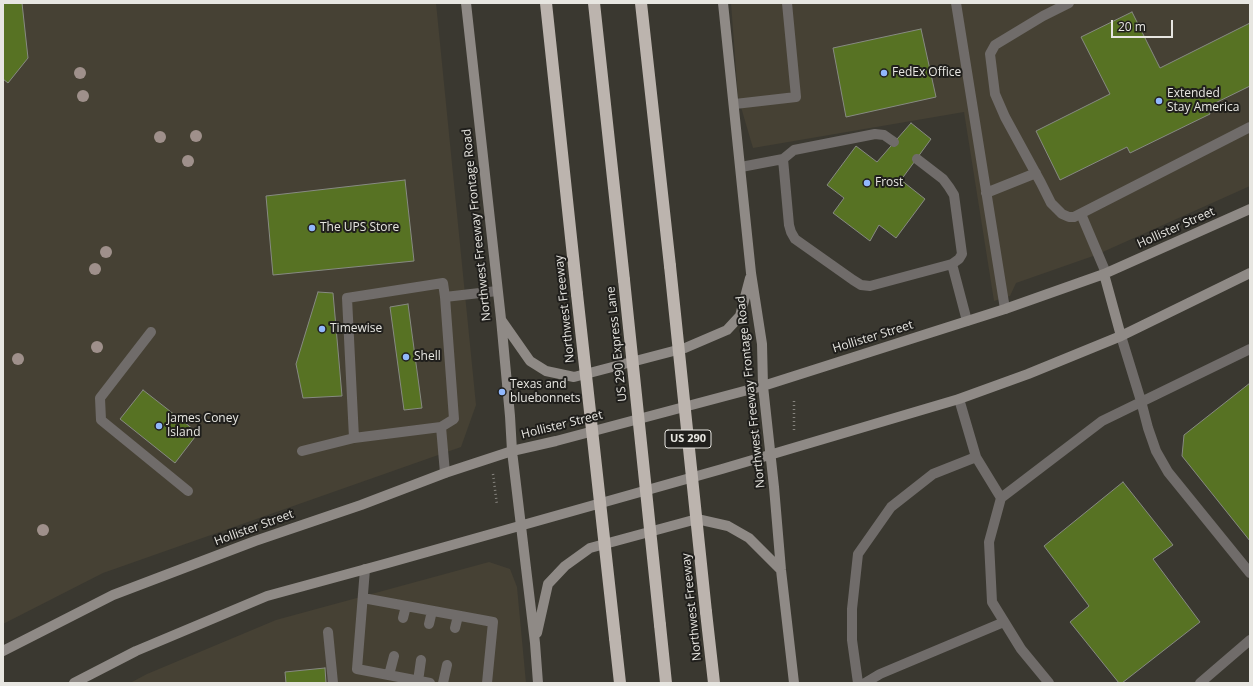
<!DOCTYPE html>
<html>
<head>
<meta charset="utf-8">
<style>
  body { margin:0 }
  #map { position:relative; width:1253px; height:686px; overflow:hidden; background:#3a3830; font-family:"Open Sans",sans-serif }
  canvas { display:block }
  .frame { position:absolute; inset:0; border:4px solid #e7e6e1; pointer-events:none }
  .scale { position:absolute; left:1111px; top:20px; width:62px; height:18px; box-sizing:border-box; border:2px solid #e7e6e1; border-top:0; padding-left:5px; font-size:12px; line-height:14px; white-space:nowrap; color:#e7e6e1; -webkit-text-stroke:3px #201f1c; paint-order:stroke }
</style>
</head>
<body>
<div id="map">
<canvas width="1253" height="686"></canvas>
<div class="frame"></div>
<div class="scale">20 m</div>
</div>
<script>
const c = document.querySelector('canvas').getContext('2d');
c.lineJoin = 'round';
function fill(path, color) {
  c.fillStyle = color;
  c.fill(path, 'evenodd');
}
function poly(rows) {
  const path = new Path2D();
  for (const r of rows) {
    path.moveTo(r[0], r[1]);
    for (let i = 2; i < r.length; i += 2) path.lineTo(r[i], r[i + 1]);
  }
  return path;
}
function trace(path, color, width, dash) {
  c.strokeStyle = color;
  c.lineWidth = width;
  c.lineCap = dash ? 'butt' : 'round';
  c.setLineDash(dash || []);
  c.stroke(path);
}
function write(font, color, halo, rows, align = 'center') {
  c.font = font + ' "Open Sans",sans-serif';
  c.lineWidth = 4;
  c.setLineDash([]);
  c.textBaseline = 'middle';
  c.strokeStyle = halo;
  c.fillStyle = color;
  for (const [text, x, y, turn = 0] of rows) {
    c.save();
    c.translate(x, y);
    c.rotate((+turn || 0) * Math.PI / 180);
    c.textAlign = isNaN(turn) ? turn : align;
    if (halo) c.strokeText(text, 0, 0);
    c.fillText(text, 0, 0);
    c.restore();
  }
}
const built = poly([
  [3,3,436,3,476,405,461,447,103,573,3,624],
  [731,3,1250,3,1250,186,1096,255,1016,283,1010,296,994,301,964,112,753,148,738,97],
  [489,562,510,569,517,587,526,683,130,683,147,674,276,620]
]);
const building = poly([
  [3,3,22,3,28,58,8,83,3,79,3,3],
  [1132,12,1160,68,1250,23,1250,86,1207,107,1210,114,1130,153,1127,147,1060,180,1036,131,1110,94,1081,37,1132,12],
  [921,29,936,97,846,117,833,48,921,29],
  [911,123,931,139,901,180,925,199,896,238,879,225,870,241,833,213,844,198,827,185,856,146,877,162,911,123],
  [405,180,414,261,273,275,266,196,405,180],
  [318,292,333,293,342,396,303,398,296,364,318,292],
  [408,304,422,408,404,410,390,307,408,304],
  [1250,383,1250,541,1182,456,1184,435,1250,383],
  [143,390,198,433,175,463,120,419,143,390],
  [1123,482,1173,545,1153,559,1200,622,1122,683,1119,683,1070,622,1089,606,1044,546,1123,482],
  [325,668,326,683,286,683,285,672,325,668]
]);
const path = poly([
  [794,430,794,398],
  [493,474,497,505]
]);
const service = poly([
  [956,3,1005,309],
  [1069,3,1043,16,995,45,990,54,995,94,1005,117,1041,183,1051,203,1062,214,1069,217,1074,217,1250,127],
  [735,104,796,97,787,3],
  [783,159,789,225,791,232,795,239,853,280,861,285,870,286,952,264,959,259,962,254,954,195,949,187,943,179,917,159],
  [741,167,783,159,794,150,875,134,884,135,894,142],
  [986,193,1036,173],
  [1081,214,1106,273],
  [952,264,967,321],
  [151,332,100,398,101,420,188,491],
  [1121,336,1141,401,1148,428,1156,451,1168,472,1250,573],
  [959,399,976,457,1001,498],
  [441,427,445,473],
  [354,438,347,298,443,283,445,297],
  [302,451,354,438,441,427,454,419,445,297,497,291],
  [365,569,357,669,430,683],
  [363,598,493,622,487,683],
  [403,618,406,606],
  [429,624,432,611],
  [455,628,458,616],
  [328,632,333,683],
  [389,675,394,656],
  [418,681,421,660],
  [443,683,447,665],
  [858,683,852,640,852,609,858,554,891,507,933,474,976,457],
  [865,683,880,674,1004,622],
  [1049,683,1021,649,992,602,989,542,1001,498,1102,421,1250,349],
  [1200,683,1250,640]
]);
const secondary = poly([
  [466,3,501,319,510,416,512,451,535,643,538,683],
  [723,3,751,273,762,344,763,386,774,487,781,570,794,683],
  [1104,274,1121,336],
  [502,321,530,361,546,371,574,377,685,348,727,330,740,316,750,278],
  [537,633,548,584,565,566,590,548,697,519,728,526,749,538,781,570],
  [3,651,113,595,255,541,361,505,445,473,512,451,556,441,763,386,1005,309,1104,274,1250,209],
  [74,683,136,651,267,596,388,563,722,469,959,399,1028,374,1121,336,1250,273]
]);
const motorway = poly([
  [546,3,577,294],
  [594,3,624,280],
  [641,3,670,266],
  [706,612,714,683],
  [660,625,666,683],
  [615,638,620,683]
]);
const motorwayBridge = poly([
  [670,266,706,612],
  [624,280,660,625],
  [577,294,615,638]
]);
const trees = [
  [80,73],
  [83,96],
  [196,136],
  [160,137],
  [188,161],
  [106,252],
  [95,269],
  [97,347],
  [18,359],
  [43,530]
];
const markers = [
  [884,73,4,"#91b8fd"],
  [1159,101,4,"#91b8fd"],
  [867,183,4,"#91b8fd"],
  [312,228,4,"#91b8fd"],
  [322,329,4,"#91b8fd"],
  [406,357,4,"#91b8fd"],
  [502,392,4,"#91b8fd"],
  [159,426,4,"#91b8fd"]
];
const shields = [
  [688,439,46]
];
const shieldNames = [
  ["US 290",688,439]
];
const poiNames = [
  ["FedEx Office",892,73],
  ["Extended",1167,94],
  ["Stay America",1167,108],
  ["Frost",875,183],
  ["The UPS Store",320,228],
  ["Timewise",330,329],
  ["Shell",414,357],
  ["Texas and",510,385],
  ["bluebonnets",510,399],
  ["James Coney",167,419],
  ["Island",167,433]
];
const streetNames = [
  ["Northwest Freeway Frontage Road",477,225,-96],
  ["Hollister Street",1176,228,-24],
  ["Northwest Freeway",565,309,-96],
  ["Hollister Street",873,337,-17],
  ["US 290 Express Lane",617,344,-96],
  ["Northwest Freeway Frontage Road",751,392,-96],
  ["Hollister Street",562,425,-14],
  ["Hollister Street",254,528,-20],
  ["Northwest Freeway",692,607,-96]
];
fill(built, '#464134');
fill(building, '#577223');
trace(building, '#878a82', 1);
trace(path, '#86847e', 2.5, [1, 3]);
trace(service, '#706c6a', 10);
trace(secondary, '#8f8a86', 10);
trace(motorway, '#bcb4ae', 12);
trace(motorwayBridge, '#bcb4ae', 12);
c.fillStyle = '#9f908b';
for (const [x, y] of trees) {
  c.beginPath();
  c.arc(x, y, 6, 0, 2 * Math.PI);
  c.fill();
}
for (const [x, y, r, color] of markers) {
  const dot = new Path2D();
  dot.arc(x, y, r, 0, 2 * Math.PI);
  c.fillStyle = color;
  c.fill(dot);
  trace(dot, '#201f1c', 1.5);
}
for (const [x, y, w] of shields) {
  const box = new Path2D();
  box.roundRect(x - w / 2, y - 9, w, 18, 3);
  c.fillStyle = '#201f1c';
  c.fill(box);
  trace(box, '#e7e6e1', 1);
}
write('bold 11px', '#e7e6e1', null, shieldNames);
write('12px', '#e7e6e1', '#201f1c', poiNames, 'left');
write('12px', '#e7e6e1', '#201f1c', streetNames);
</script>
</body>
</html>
